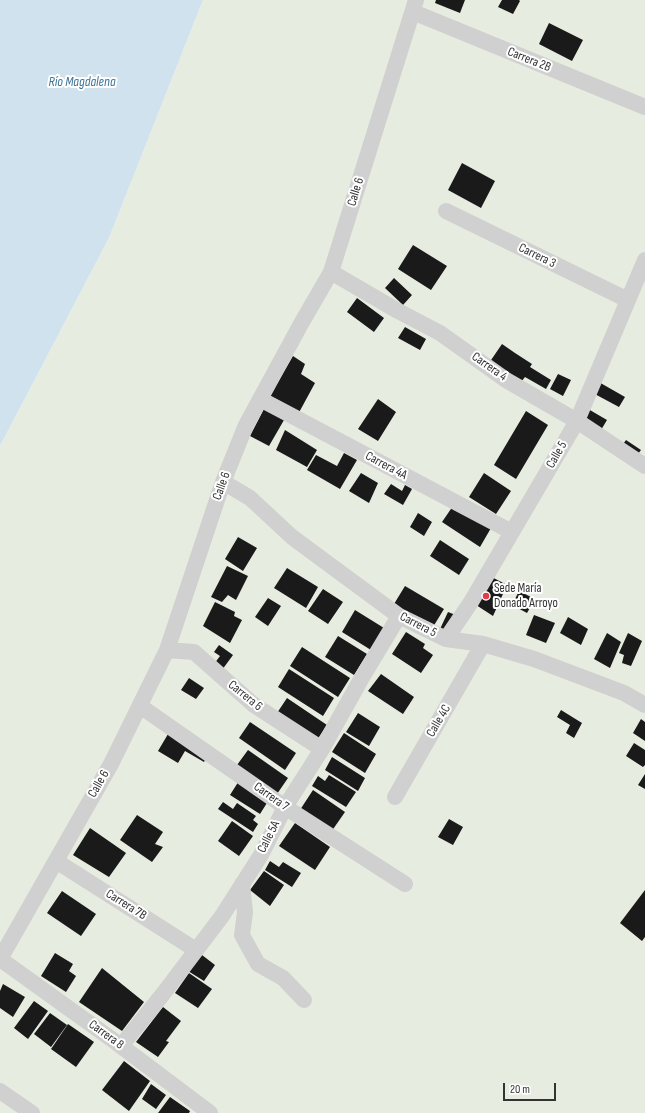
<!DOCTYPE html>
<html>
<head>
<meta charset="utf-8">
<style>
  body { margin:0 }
  #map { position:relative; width:645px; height:1113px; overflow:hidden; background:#fff; font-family:"Sofia Sans Condensed",sans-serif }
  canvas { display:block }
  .scale { position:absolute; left:503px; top:1083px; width:53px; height:18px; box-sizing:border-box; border:2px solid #333; border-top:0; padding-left:5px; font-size:12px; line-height:14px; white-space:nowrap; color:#333; -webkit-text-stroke:3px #fff; paint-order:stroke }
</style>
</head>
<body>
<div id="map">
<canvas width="645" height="1113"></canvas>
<div class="scale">20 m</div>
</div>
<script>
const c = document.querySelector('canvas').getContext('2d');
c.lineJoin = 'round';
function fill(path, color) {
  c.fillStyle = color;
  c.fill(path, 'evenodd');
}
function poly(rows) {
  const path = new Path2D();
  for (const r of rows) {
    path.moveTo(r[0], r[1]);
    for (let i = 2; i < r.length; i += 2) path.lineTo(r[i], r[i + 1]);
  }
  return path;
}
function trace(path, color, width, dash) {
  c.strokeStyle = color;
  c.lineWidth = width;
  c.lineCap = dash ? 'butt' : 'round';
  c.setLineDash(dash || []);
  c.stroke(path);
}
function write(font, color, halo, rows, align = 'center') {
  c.font = font + ' "Sofia Sans Condensed",sans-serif';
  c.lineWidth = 4;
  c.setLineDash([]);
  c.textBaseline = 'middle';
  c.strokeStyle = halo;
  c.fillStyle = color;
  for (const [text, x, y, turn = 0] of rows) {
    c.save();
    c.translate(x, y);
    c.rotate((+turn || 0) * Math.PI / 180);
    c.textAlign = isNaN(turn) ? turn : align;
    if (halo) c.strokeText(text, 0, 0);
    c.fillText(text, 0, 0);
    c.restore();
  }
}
const green = poly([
  [203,0,645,0,645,1113,0,1113,0,446,109,238]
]);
const water = poly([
  [0,0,203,0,109,238,0,446]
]);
const building = poly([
  [436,0,465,0,460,13,435,3],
  [502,0,519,0,520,1,513,14,498,7],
  [549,23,583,40,572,61,539,44],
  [462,163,495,181,481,208,448,190],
  [413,245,447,266,431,290,398,269],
  [394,278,412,295,403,305,385,288],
  [357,298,384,318,374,332,347,312],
  [405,327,426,339,420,350,398,338],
  [502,344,515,353,532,364,530,367,551,380,546,389,525,377,521,382,489,363],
  [293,356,305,364,301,374,315,383,296,418,267,401],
  [558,374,571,380,563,396,550,389],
  [597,381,625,397,619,407,591,392],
  [378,399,396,412,378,441,358,429],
  [583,406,607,420,598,435,574,420],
  [264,409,284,420,269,446,250,436],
  [526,411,548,425,516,479,494,465],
  [285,430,317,450,307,467,276,450],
  [626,440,641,450,635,458,621,447],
  [344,453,357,460,340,489,307,470,316,455,337,466],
  [361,473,378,483,369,503,349,491],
  [484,473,511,491,496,514,469,497],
  [391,484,402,491,405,485,412,489,403,505,384,494],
  [455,503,491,528,480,547,442,522],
  [418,513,432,522,424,536,410,527],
  [238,537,257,548,243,571,225,559],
  [440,540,469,559,459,575,430,556],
  [227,566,248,576,236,600,228,595,222,602,211,597],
  [287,568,318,587,306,608,274,588],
  [486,574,507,585,493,616,473,603],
  [405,586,444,609,433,627,394,604],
  [323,589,343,602,328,624,308,611],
  [519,591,535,599,527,613,512,605],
  [268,598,281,606,268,626,255,617],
  [215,602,235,612,234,616,242,620,230,643,203,626],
  [355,610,384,628,371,650,342,632],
  [448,612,461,617,453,634,440,629],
  [534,615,555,623,546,643,526,635],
  [568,617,588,629,581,645,560,633],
  [406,632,425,644,423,648,433,655,421,673,392,654],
  [607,633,621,642,610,668,594,659],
  [628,633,642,641,631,666,622,663,624,655,619,653],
  [338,636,367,654,354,675,325,657],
  [219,645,233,655,222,670,214,664,220,656,214,652],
  [302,647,350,678,338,697,290,666],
  [289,669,334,698,323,716,278,687],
  [381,674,414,697,403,714,368,691],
  [189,678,204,688,196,699,181,690],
  [287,698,327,725,317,740,277,713],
  [561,710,582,723,574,738,566,733,570,725,557,717],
  [358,713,380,727,369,746,346,732],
  [641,719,645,722,645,741,633,733],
  [250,722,296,753,285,770,239,738],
  [171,729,210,751,204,762,185,751,178,763,158,751],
  [344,733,376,754,365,773,332,752],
  [634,743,645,750,645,765,643,767,626,756],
  [248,750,288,778,277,794,237,765],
  [332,757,365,778,358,791,325,770],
  [645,774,645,789,638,785],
  [329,775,356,792,346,807,312,786,318,776,325,781],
  [242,776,272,795,260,814,230,795],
  [313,790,345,812,329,835,298,813],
  [223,802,233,809,237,803,256,816,253,820,258,824,253,832,218,809],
  [137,815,163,832,155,844,163,847,152,862,120,840],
  [449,819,463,827,453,845,438,837],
  [232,821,253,836,239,856,218,841],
  [295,823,330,847,315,870,279,846],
  [90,828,126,853,109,877,73,855],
  [270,861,279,867,283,862,301,873,292,887,265,870],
  [264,871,284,885,270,906,250,890],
  [645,890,645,937,642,941,620,923],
  [62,891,96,914,81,936,47,913],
  [55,953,73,964,69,971,76,976,66,992,41,976],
  [202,955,215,965,204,981,188,971],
  [102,968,144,1002,122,1031,79,1002],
  [189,973,212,989,198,1008,175,993],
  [3,984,25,997,13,1017,0,1008,0,991],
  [34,1001,48,1011,28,1039,14,1028],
  [163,1007,181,1021,166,1041,169,1042,158,1057,136,1042],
  [50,1013,67,1025,51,1047,34,1034],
  [68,1024,94,1042,76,1067,51,1049],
  [124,1061,150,1081,129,1111,102,1090],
  [151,1084,166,1095,156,1109,142,1099],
  [170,1097,190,1111,189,1113,158,1113]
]);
const street = poly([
  [413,12,645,107],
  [446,211,628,300],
  [331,272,398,311,440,333,506,380,577,421,645,466],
  [260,399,512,532],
  [223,482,250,498,292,537,399,616,446,639,483,644,534,659,624,693,645,705],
  [446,639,471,602,577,421,645,260],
  [167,650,194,652,254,705,322,749],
  [140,706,285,807,405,884],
  [395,797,483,644],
  [56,861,196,950],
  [242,884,245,912,242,935,258,964,283,978,304,1000],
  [0,959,111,764,167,650,223,482,246,425,302,322,331,272,416,0],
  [0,959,117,1043,210,1113],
  [121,1046,163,994,222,916,261,855,285,807,322,749,360,681,399,616],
  [0,1091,32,1113]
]);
const markers = [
  [486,596,4,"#e63946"]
];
const streetNames = [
  ["Carrera 2B",529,60,22],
  ["Calle 6",356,192,-73],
  ["Carrera 3",537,256,26],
  ["Carrera 4",489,367,35],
  ["Calle 5",557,455,-60],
  ["Carrera 4A",386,466,28],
  ["Calle 6",222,486,-70],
  ["Carrera 5",418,625,27],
  ["Carrera 6",245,696,39],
  ["Calle 4C",439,721,-60],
  ["Calle 6",99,784,-60],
  ["Carrera 7",271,797,35],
  ["Calle 5A",269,837,-63],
  ["Carrera 7B",126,905,32],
  ["Carrera 8",106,1035,36]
];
const poiNames = [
  ["Sede María",494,589],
  ["Donado Arroyo",494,604]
];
const waterNames = [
  ["Río Magdalena",82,82]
];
fill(green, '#e6ecdf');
fill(water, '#cfe2ee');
fill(building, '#1a1a1a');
trace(street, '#d0d0d0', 16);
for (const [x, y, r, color] of markers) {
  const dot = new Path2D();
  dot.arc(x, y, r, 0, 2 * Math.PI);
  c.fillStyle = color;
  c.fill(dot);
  trace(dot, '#fff', 1.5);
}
write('13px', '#333', '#fff', streetNames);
write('13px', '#333', '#fff', poiNames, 'left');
write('italic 14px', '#3f7597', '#fff', waterNames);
</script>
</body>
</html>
